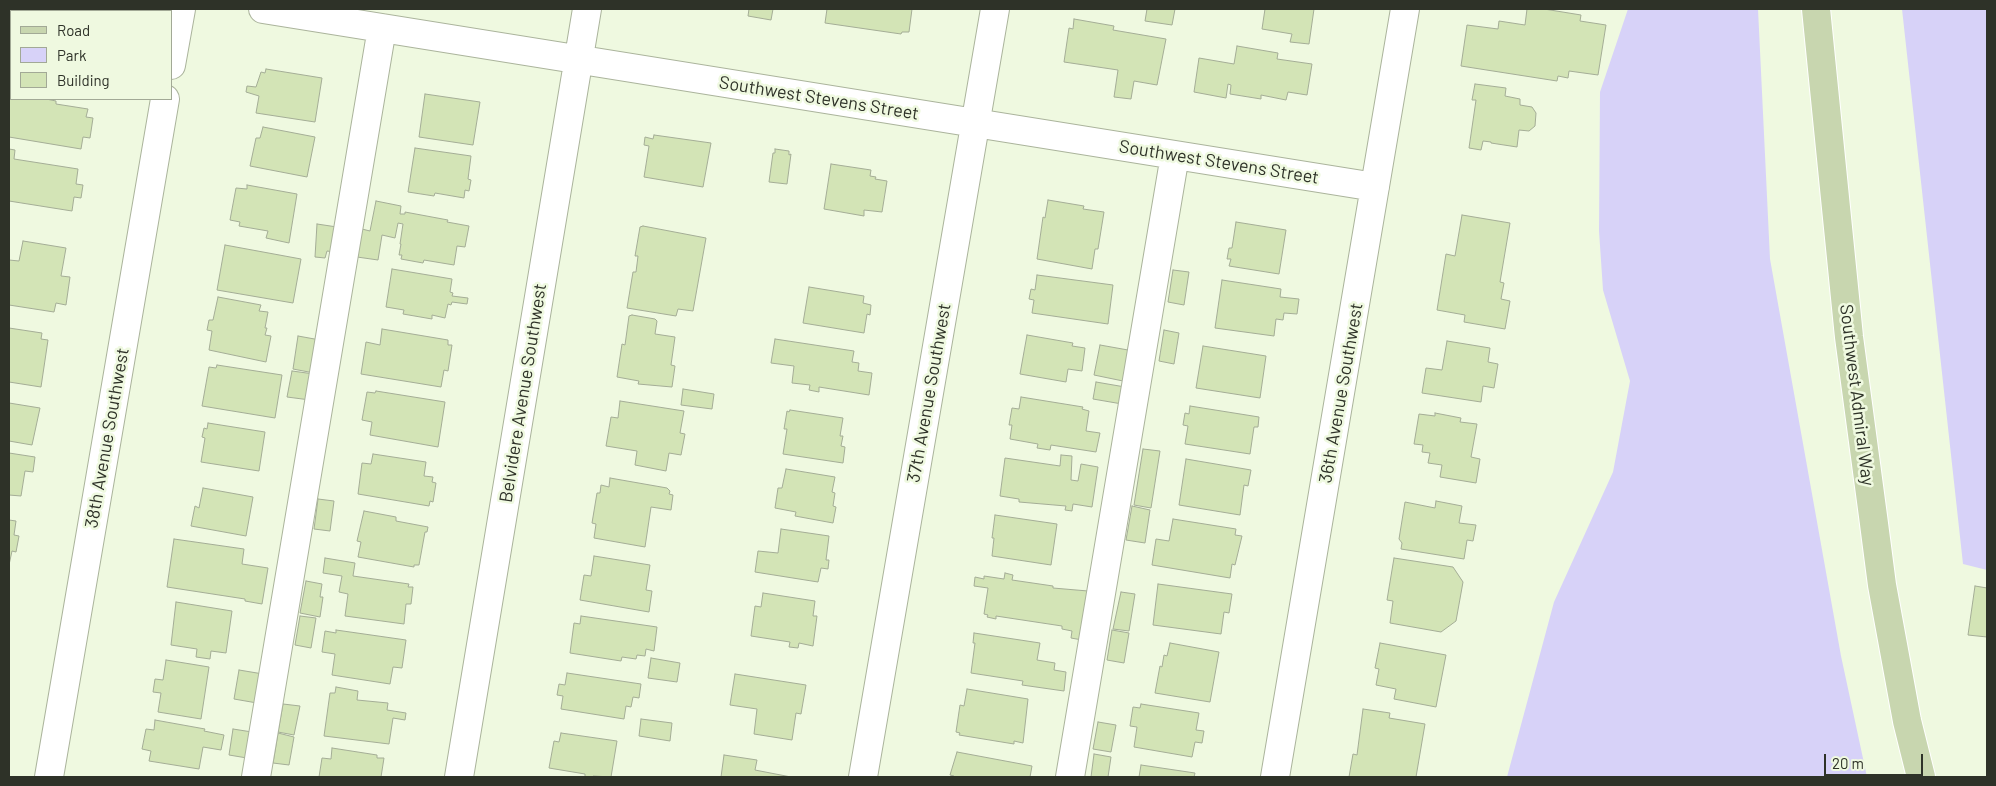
<!DOCTYPE html>
<html>
<head>
<meta charset="utf-8">
<style>
  body { margin:0 }
  #map { position:relative; width:1996px; height:786px; overflow:hidden; background:#eff9e0; font-family:Barlow,sans-serif }
  canvas { display:block }
  .frame { position:absolute; inset:0; border:10px solid #2e3228; pointer-events:none }
  .legend { position:absolute; left:10px; top:10px; width:162px; height:90px; box-sizing:border-box; background:#eff9e0; border:1px solid #a2a996; margin:0; padding:6px 9px; list-style:none; font-size:15px; color:#2e3228 }
  .legend li { display:flex; align-items:center; gap:10px; height:25px }
  .legend b { width:25px; border:1px solid #a2a996 }
  .scale { position:absolute; left:1824px; top:754px; width:99px; height:22px; box-sizing:border-box; border:2px solid #2e3228; border-top:0; padding-left:6px; font-size:15px; line-height:18px; white-space:nowrap; color:#2e3228; -webkit-text-stroke:4px #eff9e0; paint-order:stroke }
</style>
</head>
<body>
<div id="map">
<canvas width="1996" height="786"></canvas>
<div class="frame"></div>
<ul class="legend">
<li><b style="height:6px;background:#c8d6af"></b>Road</li>
<li><b style="height:14px;background:#d7d2f8"></b>Park</li>
<li><b style="height:14px;background:#d3e4b6"></b>Building</li>
</ul>
<div class="scale">20 m</div>
</div>
<script>
const c = document.querySelector('canvas').getContext('2d');
c.lineJoin = 'round';
function fill(path, color) {
  c.fillStyle = color;
  c.fill(path, 'evenodd');
}
function poly(rows) {
  const path = new Path2D();
  for (const r of rows) {
    path.moveTo(r[0], r[1]);
    for (let i = 2; i < r.length; i += 2) path.lineTo(r[i], r[i + 1]);
  }
  return path;
}
function trace(path, color, width, dash) {
  c.strokeStyle = color;
  c.lineWidth = width;
  c.lineCap = dash ? 'butt' : 'round';
  c.setLineDash(dash || []);
  c.stroke(path);
}
function write(font, color, halo, rows, align = 'center') {
  c.font = font + ' Barlow,sans-serif';
  c.lineWidth = 5;
  c.setLineDash([]);
  c.textBaseline = 'middle';
  c.strokeStyle = halo;
  c.fillStyle = color;
  for (const [text, x, y, turn = 0] of rows) {
    c.save();
    c.translate(x, y);
    c.rotate((+turn || 0) * Math.PI / 180);
    c.textAlign = isNaN(turn) ? turn : align;
    if (halo) c.strokeText(text, 0, 0);
    c.fillText(text, 0, 0);
    c.restore();
  }
}
const green = poly([
  [1628,9,1758,9,1770,259,1841,656,1867,777,1507,777,1554,602,1613,472,1630,381,1603,290,1599,231,1600,92],
  [1902,9,1987,9,1987,570,1963,564]
]);
const building = poly([
  [749,9,773,9,771,20,748,16,749,9],
  [827,9,912,9,909,32,902,32,901,34,825,23,827,9],
  [1147,9,1175,9,1172,25,1145,21,1147,9],
  [1265,9,1314,9,1309,44,1290,42,1292,34,1262,29,1265,9],
  [1527,9,1544,9,1581,15,1580,21,1606,25,1598,75,1569,71,1568,78,1558,76,1557,81,1461,66,1467,25,1498,29,1499,21,1525,25,1527,9],
  [1074,19,1114,26,1113,30,1166,39,1157,85,1134,81,1131,99,1114,97,1118,70,1064,62,1069,28,1073,29,1074,19],
  [1237,46,1278,53,1277,59,1312,64,1307,95,1288,92,1286,100,1261,95,1261,99,1230,94,1231,85,1228,84,1226,98,1194,92,1199,58,1234,64,1237,46],
  [266,69,322,78,315,122,256,113,259,96,246,92,247,86,256,87,261,72,265,73,266,69],
  [1475,84,1506,88,1505,96,1520,99,1520,105,1532,107,1536,113,1535,126,1529,131,1519,130,1517,147,1491,143,1491,142,1483,141,1481,150,1469,148,1476,100,1472,100,1475,84],
  [9,92,11,93,11,99,46,99,56,101,56,104,88,109,86,117,93,118,90,138,83,137,81,149,9,137,9,92],
  [425,94,480,102,473,145,419,137,425,94],
  [263,127,315,137,307,177,250,166,256,138,260,138,263,127],
  [654,135,711,143,703,187,644,177,649,146,644,145,645,137,653,139,654,135],
  [415,148,471,156,468,179,471,180,469,191,465,190,464,198,435,193,434,196,408,192,415,148],
  [9,149,15,150,14,159,78,169,76,184,83,185,81,198,74,197,72,211,9,201,9,149],
  [775,149,789,151,789,155,791,154,787,184,769,182,773,153,775,153,775,149],
  [831,164,871,170,870,176,876,177,875,179,887,181,882,212,864,210,864,216,824,209,831,164],
  [247,185,297,194,289,243,266,238,268,231,239,226,240,222,230,220,236,188,247,189,247,185],
  [1048,200,1084,206,1083,209,1104,212,1098,249,1095,249,1092,269,1037,259,1043,217,1045,218,1048,200],
  [376,201,401,206,400,214,405,214,405,212,448,220,447,222,469,226,465,247,457,246,454,265,424,260,423,263,401,259,402,255,399,255,401,244,400,244,403,224,398,223,395,238,382,235,378,260,357,257,362,229,370,231,376,201],
  [1462,215,1510,223,1500,282,1504,283,1501,299,1510,301,1505,329,1464,322,1465,315,1437,310,1446,254,1455,256,1462,215],
  [1236,222,1286,230,1279,274,1229,266,1231,259,1227,259,1229,248,1232,248,1236,222],
  [317,224,337,227,334,252,327,251,325,258,315,257,317,224],
  [643,226,706,238,693,311,678,309,676,316,627,308,633,272,636,272,638,256,635,256,640,227,643,226],
  [23,241,66,248,61,276,70,277,66,305,56,303,54,312,9,305,9,260,19,261,23,241],
  [225,245,301,259,293,303,217,290,225,245],
  [392,269,452,279,450,292,453,293,452,296,468,298,467,304,452,302,451,305,448,304,445,318,432,315,432,319,403,314,404,310,386,307,392,269],
  [1173,270,1189,272,1184,305,1168,302,1173,270],
  [1037,275,1113,285,1108,324,1032,313,1034,300,1029,299,1031,289,1035,290,1037,275],
  [1222,280,1281,289,1280,297,1299,299,1297,314,1284,313,1283,320,1276,319,1274,336,1215,328,1222,280],
  [809,287,864,296,863,303,871,305,870,315,867,314,864,333,803,323,809,287],
  [218,297,261,305,259,311,268,312,265,328,267,328,265,335,271,336,266,362,209,350,212,331,207,330,209,320,213,320,218,297],
  [632,315,655,319,657,321,655,334,675,337,671,365,675,366,672,387,638,384,639,381,617,377,622,344,625,345,629,316,632,315],
  [9,328,42,333,41,339,48,340,41,387,9,382,9,328],
  [382,329,448,340,448,345,452,345,448,371,444,370,441,387,361,374,366,342,380,345,382,329],
  [1164,330,1179,333,1174,364,1159,361,1164,330],
  [1027,335,1073,343,1072,346,1085,348,1082,371,1068,369,1066,382,1020,374,1027,335],
  [298,336,320,340,314,373,293,369,298,336],
  [775,339,854,351,852,362,859,363,858,371,872,373,869,395,819,387,819,392,809,390,810,385,792,383,794,366,771,363,775,339],
  [1447,341,1490,348,1488,362,1498,364,1494,388,1483,386,1481,402,1422,393,1426,368,1442,370,1447,341],
  [1100,345,1128,350,1123,381,1094,375,1100,345],
  [1203,346,1266,356,1260,398,1196,388,1203,346],
  [217,365,282,375,275,418,202,406,209,367,216,368,217,365],
  [292,371,314,374,310,400,287,397,292,371],
  [1096,382,1125,387,1122,404,1093,399,1096,382],
  [683,389,714,394,712,409,681,405,683,389],
  [376,391,445,402,438,447,370,435,372,422,362,420,367,392,375,393,376,391],
  [1021,397,1083,407,1082,409,1089,411,1086,431,1100,433,1096,452,1051,445,1050,450,1037,448,1038,444,1010,439,1012,425,1009,425,1012,408,1019,409,1021,397],
  [620,401,684,411,680,433,685,434,681,455,669,453,666,471,635,465,637,451,606,446,611,417,618,418,620,401],
  [9,403,40,408,32,445,9,441,9,403],
  [1190,406,1259,417,1258,427,1254,427,1250,454,1185,444,1188,426,1183,425,1185,413,1189,414,1190,406],
  [790,410,843,418,840,436,843,436,841,446,845,447,843,463,783,454,787,429,784,429,787,411,789,412,790,410],
  [1435,413,1461,418,1460,422,1477,424,1471,457,1480,459,1476,483,1440,477,1442,465,1428,463,1430,453,1422,452,1423,445,1414,444,1419,414,1435,416,1435,413],
  [208,423,265,432,259,471,201,462,205,438,202,437,204,428,207,429,208,423],
  [1143,449,1160,451,1151,508,1134,505,1143,449],
  [9,453,35,457,33,472,25,471,21,496,9,495,9,453],
  [373,454,426,462,424,476,433,477,432,482,436,483,433,502,430,501,429,506,358,494,362,463,371,464,373,454],
  [1061,455,1072,456,1071,480,1078,481,1081,464,1098,467,1092,507,1073,504,1072,511,1065,510,1066,506,1019,502,1019,499,1000,496,1005,458,1060,466,1061,455],
  [1186,459,1251,470,1248,486,1244,485,1240,515,1179,505,1186,459],
  [786,469,835,477,832,492,835,493,833,506,836,507,833,523,795,516,796,512,775,508,778,488,782,488,786,469],
  [610,478,667,488,670,491,669,494,673,495,671,510,651,507,645,547,594,538,596,524,592,523,597,493,600,493,601,485,609,487,610,478],
  [203,488,253,497,246,536,191,526,195,506,199,508,203,488],
  [318,499,334,501,330,531,314,529,318,499],
  [1436,501,1462,506,1459,523,1476,525,1473,541,1467,540,1464,559,1401,549,1402,543,1399,539,1405,502,1435,508,1436,501],
  [1132,506,1150,510,1145,543,1126,540,1132,506],
  [364,511,396,517,396,521,428,527,427,532,425,532,419,565,414,565,414,567,358,557,361,542,357,541,364,511],
  [995,515,1057,524,1051,565,992,556,994,538,992,538,995,515],
  [1173,519,1236,529,1235,535,1242,536,1235,565,1232,564,1230,578,1152,565,1156,539,1169,541,1173,519],
  [9,520,16,521,14,535,19,536,16,552,12,551,9,565,9,520],
  [781,529,829,536,826,560,829,560,828,569,821,568,818,582,755,572,758,551,778,553,781,529],
  [174,539,244,549,242,564,268,568,262,604,245,601,245,599,167,587,174,539],
  [594,556,650,565,646,590,652,591,649,612,580,600,584,575,591,576,594,556],
  [325,558,355,563,353,576,409,584,408,587,413,587,411,604,406,604,404,624,345,616,348,594,339,592,342,576,323,573,325,558],
  [1394,558,1453,567,1463,582,1456,621,1441,632,1390,623,1393,601,1387,600,1394,558],
  [1005,573,1013,575,1012,580,1053,586,1053,588,1088,591,1082,640,1071,638,1072,631,1062,629,1062,626,996,616,996,619,987,617,988,615,984,614,988,588,974,586,975,577,984,579,984,576,1004,579,1005,573],
  [306,581,322,584,320,597,323,597,320,617,300,613,306,581],
  [1158,584,1232,594,1229,613,1224,612,1221,634,1153,625,1158,584],
  [1975,586,1987,588,1987,637,1968,635,1975,586],
  [1121,592,1135,594,1129,631,1113,629,1121,592],
  [763,593,815,601,813,616,817,616,813,646,799,643,798,648,789,647,790,642,751,636,755,606,761,607,763,593],
  [176,602,232,611,226,653,211,651,210,659,196,657,197,649,171,645,176,602],
  [300,616,316,618,311,648,295,645,300,616],
  [581,616,657,627,654,651,646,649,645,656,637,655,636,659,622,657,621,661,570,653,574,623,580,624,581,616],
  [336,630,406,640,402,668,393,667,390,684,332,675,335,654,322,652,325,631,336,633,336,630],
  [1112,630,1129,633,1124,663,1107,660,1112,630],
  [974,633,1040,643,1037,660,1055,663,1054,670,1066,672,1064,691,1022,685,1023,681,971,673,975,643,973,643,974,633],
  [1170,643,1219,652,1210,702,1155,693,1160,666,1162,667,1164,655,1167,656,1170,643],
  [1380,643,1446,655,1436,707,1394,699,1396,689,1376,685,1379,669,1375,668,1380,643],
  [651,658,680,663,677,682,648,678,651,658],
  [166,660,209,667,201,719,158,712,161,693,153,692,155,679,163,680,166,660],
  [239,670,263,674,257,703,234,699,239,670],
  [567,673,641,684,639,698,633,697,631,707,626,706,624,719,561,709,563,696,557,695,559,684,565,685,567,673],
  [735,674,806,685,801,714,796,713,792,740,754,734,757,709,730,705,735,674],
  [336,687,358,691,357,700,388,703,387,710,406,713,405,720,393,718,389,744,324,736,330,693,335,693,336,687],
  [967,689,1028,699,1023,743,1014,741,1014,744,959,735,960,733,956,732,960,705,964,706,967,689],
  [283,704,300,706,294,735,278,732,283,704],
  [1141,704,1199,713,1196,730,1204,731,1202,743,1195,742,1192,757,1134,747,1137,727,1130,726,1133,707,1140,708,1141,704],
  [1363,709,1390,713,1389,718,1425,724,1416,777,1349,777,1353,754,1357,755,1363,709],
  [641,719,672,723,670,741,639,736,641,719],
  [155,720,205,729,204,731,224,735,221,750,203,747,199,769,149,761,151,751,142,749,146,729,154,730,155,720],
  [1098,722,1116,725,1111,752,1093,749,1098,722],
  [233,729,252,732,247,758,229,755,233,729],
  [278,733,294,737,289,765,273,763,278,733],
  [561,733,617,741,611,777,593,776,593,777,585,777,585,774,549,768,554,741,559,742,561,733],
  [332,748,377,755,377,758,384,758,381,777,319,777,322,758,331,759,332,748],
  [957,752,1032,766,1030,777,953,777,954,776,950,775,957,752],
  [1094,754,1111,757,1108,777,1091,777,1094,754],
  [724,755,757,760,755,770,791,777,721,777,724,755],
  [1141,765,1195,773,1194,777,1139,777,1141,765]
]);
const minor = poly([
  [263,9,1375,187],
  [171,65,181,9],
  [49,777,165,99],
  [256,777,382,28],
  [459,777,587,9],
  [863,777,995,9],
  [1070,777,1175,155],
  [1275,777,1405,9]
]);
const major = poly([
  [1816,9,1849,337,1873,516,1882,585,1907,721,1921,777]
]);
const streetNames = [
  ["Southwest Stevens Street",819,98,9],
  ["Southwest Stevens Street",1219,162,9],
  ["Belvidere Avenue Southwest",523,393,-81],
  ["37th Avenue Southwest",929,393,-80],
  ["36th Avenue Southwest",1341,393,-80],
  ["Southwest Admiral Way",1857,395,83],
  ["38th Avenue Southwest",107,438,-80]
];
fill(green, '#d7d2f8');
fill(building, '#d3e4b6');
trace(building, '#a4ad96', 1);
trace(minor, '#abb49c', 30);
trace(major, '#fff', 30);
trace(minor, '#fff', 28);
trace(major, '#c8d6af', 28);
write('18px', '#2e3228', '#eff9e0', streetNames);
</script>
</body>
</html>
